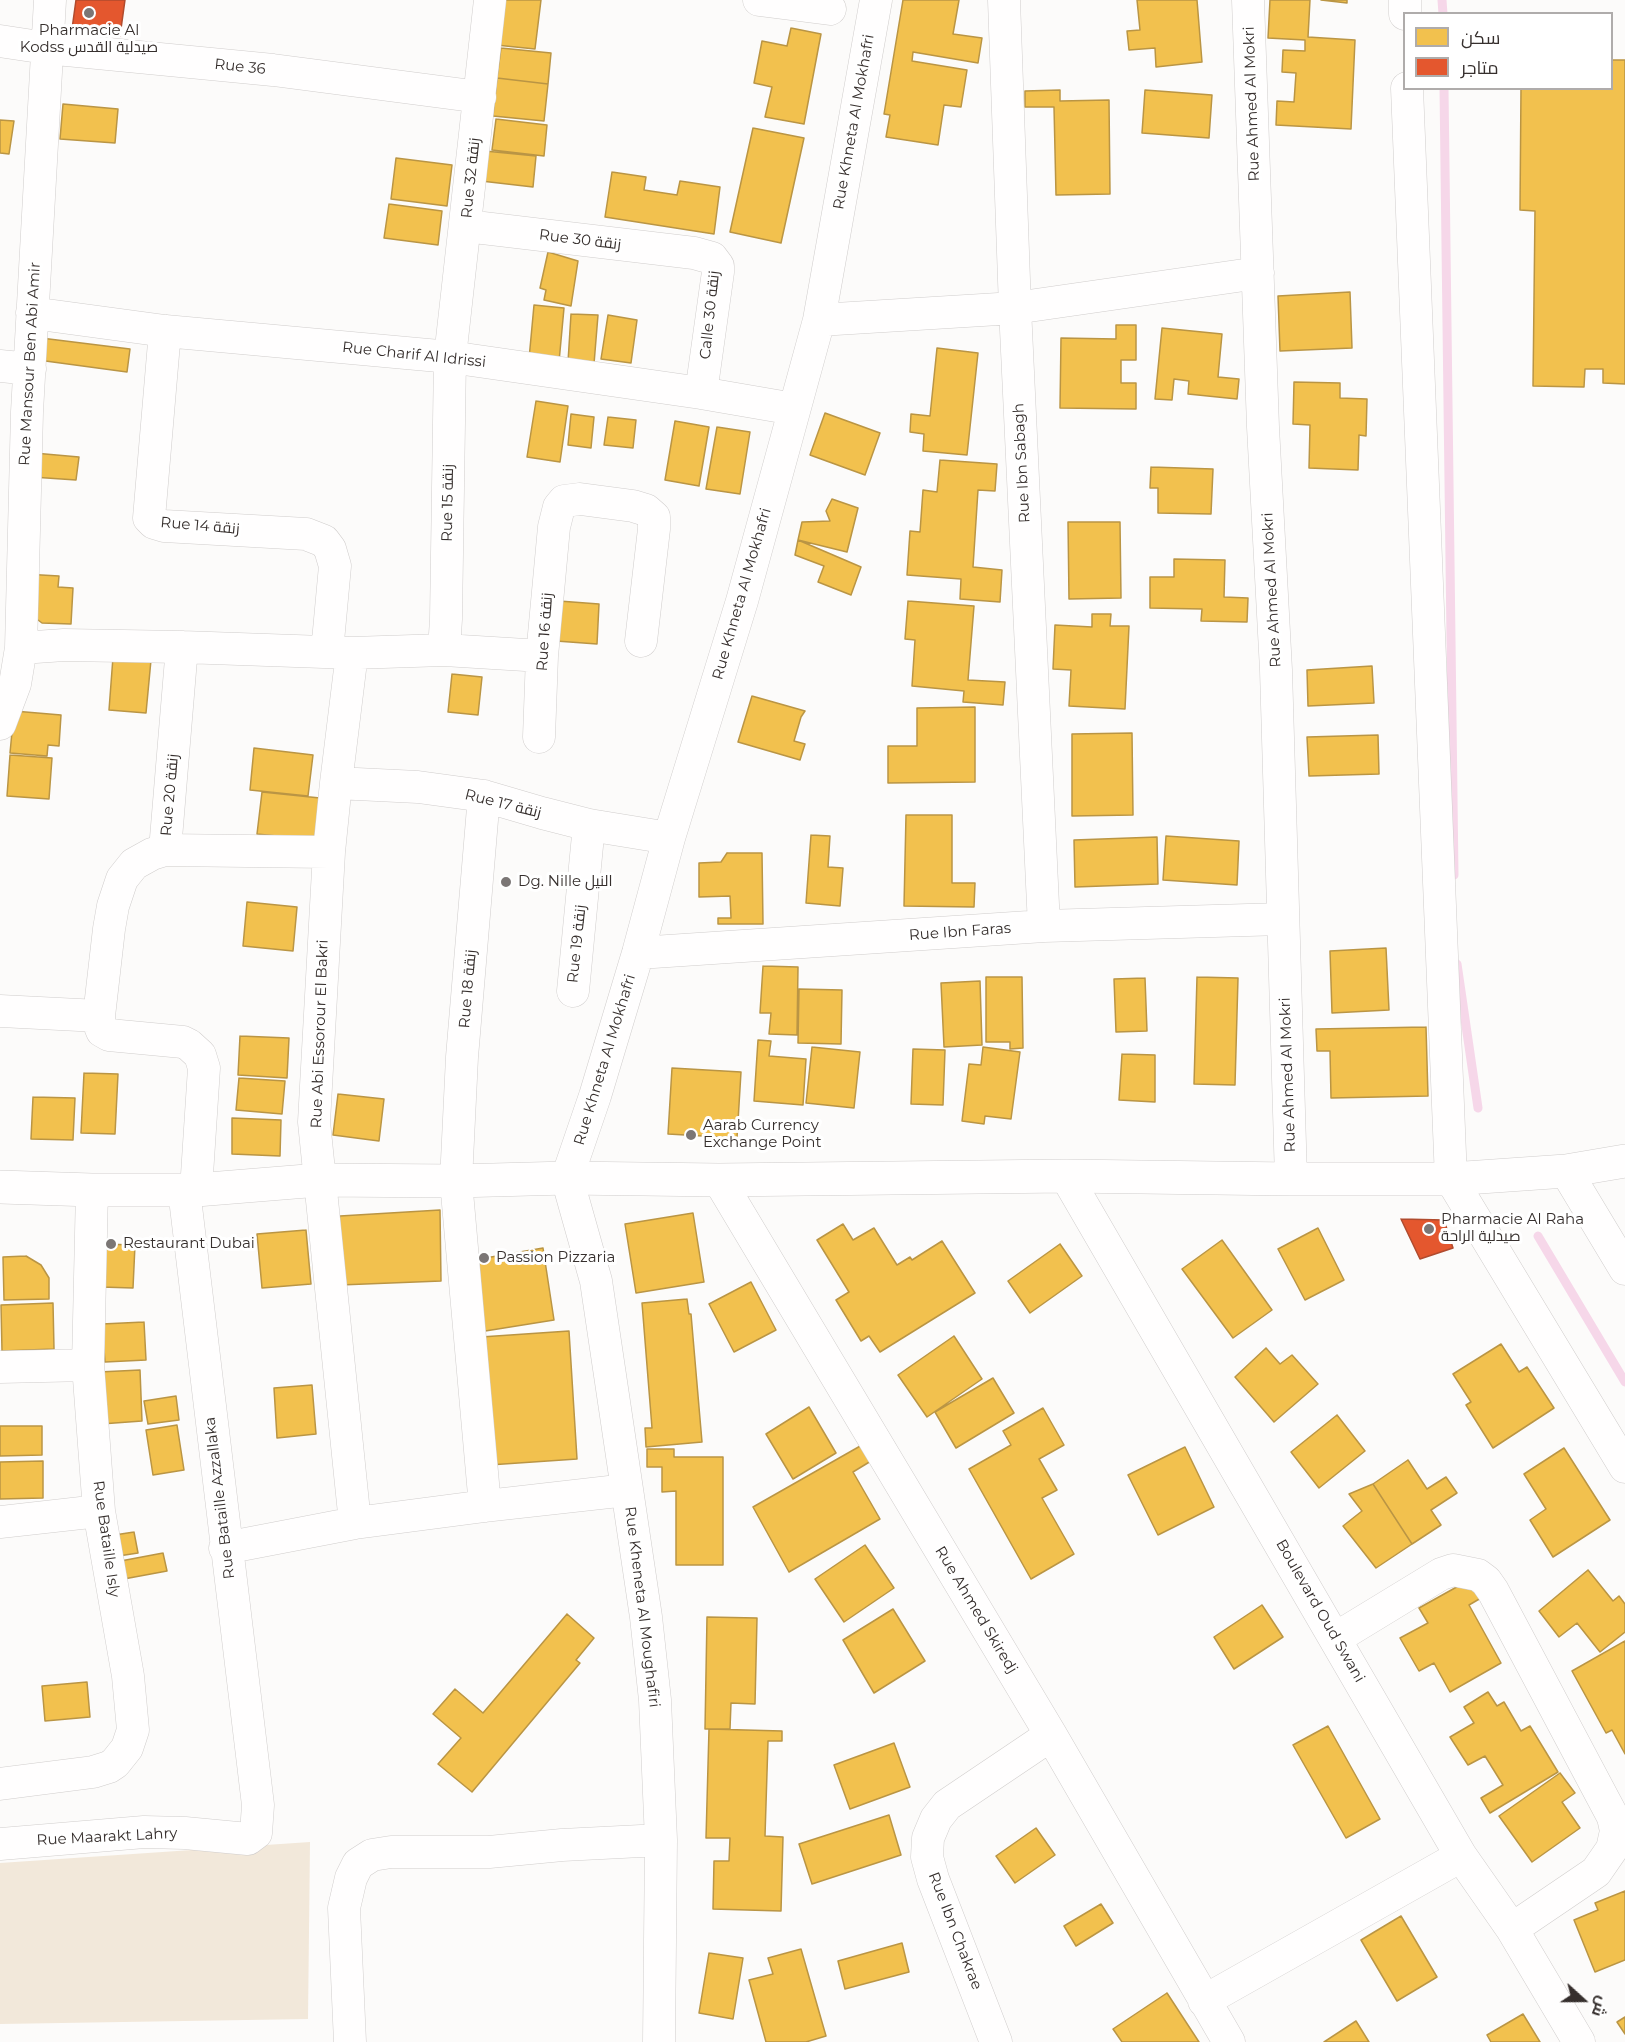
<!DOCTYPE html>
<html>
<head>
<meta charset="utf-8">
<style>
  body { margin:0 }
  #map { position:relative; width:1625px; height:2042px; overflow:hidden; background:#fcfbfa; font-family:Montserrat,Cairo,sans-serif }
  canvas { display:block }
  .legend { position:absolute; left:1403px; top:12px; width:210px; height:78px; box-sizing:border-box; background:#fff; border:2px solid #afacab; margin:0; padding:8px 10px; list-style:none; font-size:18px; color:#362f2d }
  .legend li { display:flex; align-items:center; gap:12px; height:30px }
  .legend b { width:30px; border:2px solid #afacab }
  .north { position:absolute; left:1553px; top:1970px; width:60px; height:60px; -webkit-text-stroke:4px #fff; paint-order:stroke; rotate:111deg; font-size:16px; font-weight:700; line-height:24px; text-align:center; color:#362f2d }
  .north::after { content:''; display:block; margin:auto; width:21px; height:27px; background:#362f2d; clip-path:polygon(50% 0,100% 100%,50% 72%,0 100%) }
</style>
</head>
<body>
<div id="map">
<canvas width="1625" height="2042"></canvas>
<ul class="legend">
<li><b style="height:16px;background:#f2c14e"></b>سكن</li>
<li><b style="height:16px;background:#e4572e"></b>متاجر</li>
</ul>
<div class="north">ش</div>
</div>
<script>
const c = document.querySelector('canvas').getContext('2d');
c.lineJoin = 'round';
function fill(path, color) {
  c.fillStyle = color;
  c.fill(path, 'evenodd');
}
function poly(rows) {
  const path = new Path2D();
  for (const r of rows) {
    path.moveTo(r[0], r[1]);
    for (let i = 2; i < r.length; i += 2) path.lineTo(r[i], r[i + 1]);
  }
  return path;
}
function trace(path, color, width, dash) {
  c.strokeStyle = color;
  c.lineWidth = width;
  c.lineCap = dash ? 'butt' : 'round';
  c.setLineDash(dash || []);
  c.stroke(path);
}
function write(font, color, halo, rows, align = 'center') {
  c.font = font + ' Montserrat,Cairo,sans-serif';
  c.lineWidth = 6;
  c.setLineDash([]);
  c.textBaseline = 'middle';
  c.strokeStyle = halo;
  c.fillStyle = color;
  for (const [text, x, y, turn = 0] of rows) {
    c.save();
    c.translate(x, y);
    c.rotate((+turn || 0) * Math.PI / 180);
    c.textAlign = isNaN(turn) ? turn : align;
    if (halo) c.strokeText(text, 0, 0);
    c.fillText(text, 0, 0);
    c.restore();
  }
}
const green = poly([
  [310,1842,308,2019,0,2024,0,1863]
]);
const homes = poly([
  [501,0,541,0,535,49,496,45,501,0],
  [903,0,959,0,953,34,982,38,978,63,913,52,912,61,967,70,961,107,944,105,938,145,886,137,890,115,884,114,903,0],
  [1137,0,1197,0,1202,62,1156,67,1155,48,1129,50,1127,31,1140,30,1137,0],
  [1270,0,1310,0,1308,37,1355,40,1351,129,1276,125,1277,101,1294,102,1296,73,1282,72,1283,50,1305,51,1305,40,1268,38,1270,0],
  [1321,0,1347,0,1347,3,1321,0],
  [791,28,821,34,804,124,765,117,772,87,754,83,762,41,787,46,791,28],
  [501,48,551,53,548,84,497,78,501,48],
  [1612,60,1625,60,1625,384,1603,383,1603,369,1585,369,1584,387,1533,386,1535,211,1520,210,1521,88,1612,88,1612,60],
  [497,78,548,84,544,121,493,116,497,78],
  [1060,90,1060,101,1109,100,1110,194,1056,195,1054,107,1025,107,1025,91,1060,90],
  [1145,90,1212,95,1209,138,1142,133,1145,90],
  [63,104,118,109,115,143,60,139,63,104],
  [496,119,547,125,544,156,492,150,496,119],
  [0,120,14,121,9,154,0,153,0,120],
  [753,128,804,138,781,243,730,232,753,128],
  [485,151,536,156,533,187,481,181,485,151],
  [396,158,452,165,447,206,391,199,396,158],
  [612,172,646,177,644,190,677,195,680,181,720,187,714,234,605,217,612,172],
  [389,204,442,211,438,245,384,238,389,204],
  [548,252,578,261,571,306,544,300,546,290,540,288,548,252],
  [1350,292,1352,348,1280,351,1278,296,1350,292],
  [534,305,564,308,559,362,529,359,534,305],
  [571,314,598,315,594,364,568,362,571,314],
  [608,315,637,320,631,363,601,359,608,315],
  [1116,325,1136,325,1136,360,1121,360,1121,383,1136,383,1136,409,1060,408,1061,338,1116,339,1116,325],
  [1162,328,1222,334,1218,377,1239,379,1237,399,1188,394,1189,381,1174,379,1172,400,1155,399,1162,328],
  [41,338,130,349,127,372,38,360,41,338],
  [937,348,978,353,967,455,923,451,924,434,910,432,911,414,930,416,937,348],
  [1294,382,1340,383,1340,398,1367,399,1366,436,1359,435,1358,470,1309,468,1310,425,1293,424,1294,382],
  [536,401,568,406,560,462,527,457,536,401],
  [825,413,880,433,865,475,810,455,825,413],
  [571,414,594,417,591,448,568,445,571,414],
  [608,417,636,420,633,448,604,445,608,417],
  [675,421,709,427,699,486,665,480,675,421],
  [717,427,750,432,740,494,706,489,717,427],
  [34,453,79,457,76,480,32,477,34,453],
  [940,460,997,464,995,491,978,490,973,567,1002,570,1000,602,960,599,961,579,907,575,910,531,920,532,923,490,937,492,940,460],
  [1151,467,1213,469,1211,514,1158,513,1158,488,1150,488,1151,467],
  [832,499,858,508,847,552,798,540,802,522,830,521,826,511,832,499],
  [1068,522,1120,522,1121,598,1069,599,1068,522],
  [798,540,861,567,851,595,818,582,824,566,795,555,798,540],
  [1174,559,1225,560,1224,597,1248,598,1247,622,1201,621,1202,609,1150,608,1150,577,1174,577,1174,559],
  [24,574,59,576,58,587,73,588,71,624,42,623,22,608,24,574],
  [559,601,599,604,597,644,556,641,559,601],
  [908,601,974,606,968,680,1005,682,1003,705,963,702,964,691,912,686,915,640,905,639,908,601],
  [1092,614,1111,614,1110,626,1129,626,1125,709,1069,706,1071,670,1053,669,1055,625,1092,627,1092,614],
  [113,657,151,660,146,713,109,710,113,657],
  [1372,666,1374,703,1308,706,1307,670,1372,666],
  [452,674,482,677,478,715,448,712,452,674],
  [752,696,805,711,801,717,794,741,805,744,800,760,738,742,752,696],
  [975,707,975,782,888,783,888,746,917,746,917,708,975,707],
  [14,711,61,715,59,746,48,745,47,756,10,753,14,711],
  [1132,733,1133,815,1072,816,1072,734,1132,733],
  [1378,735,1379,774,1309,776,1307,737,1378,735],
  [254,748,313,755,308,796,250,790,254,748],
  [10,755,52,758,49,799,7,796,10,755],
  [262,792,320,798,316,840,257,834,262,792],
  [906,815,952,815,952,883,975,883,974,907,904,906,906,815],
  [811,835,830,836,828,867,843,868,840,906,806,903,811,835],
  [1166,836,1239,841,1237,885,1163,880,1166,836],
  [1157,837,1158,884,1075,887,1074,840,1157,837],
  [727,853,762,853,763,924,718,924,718,918,731,918,730,896,699,897,699,863,721,862,727,853],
  [247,902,297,907,293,951,243,946,247,902],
  [1386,948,1389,1010,1332,1013,1330,951,1386,948],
  [763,966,798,967,797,1035,769,1034,771,1013,760,1013,763,966],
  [986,977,1022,977,1023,1048,1010,1049,1010,1042,986,1042,986,977],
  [1197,977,1238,978,1235,1085,1194,1084,1197,977],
  [1145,978,1147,1031,1116,1032,1114,979,1145,978],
  [980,981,982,1045,944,1047,941,983,980,981],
  [799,989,842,990,841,1044,798,1043,799,989],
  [1426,1027,1428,1096,1331,1098,1330,1051,1317,1051,1316,1029,1426,1027],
  [240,1036,289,1038,287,1078,238,1075,240,1036],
  [758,1040,771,1041,769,1056,806,1059,803,1105,754,1101,758,1040],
  [812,1047,860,1052,854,1108,806,1103,812,1047],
  [983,1047,1020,1052,1011,1119,985,1116,984,1124,962,1121,969,1064,981,1065,983,1047],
  [913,1049,945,1050,943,1105,911,1104,913,1049],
  [1122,1054,1155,1055,1155,1102,1119,1100,1122,1054],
  [672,1068,741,1072,737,1138,668,1134,672,1068],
  [84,1073,118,1074,115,1134,81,1133,84,1073],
  [239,1078,285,1081,282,1114,236,1110,239,1078],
  [338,1094,384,1099,379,1141,333,1135,338,1094],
  [33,1097,75,1098,73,1140,31,1139,33,1097],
  [232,1118,281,1120,280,1156,232,1154,232,1118],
  [440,1210,441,1281,340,1285,333,1235,340,1216,440,1210],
  [693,1213,704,1282,636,1293,625,1224,693,1213],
  [843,1224,853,1240,874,1228,897,1265,910,1257,912,1260,942,1241,975,1293,880,1352,869,1336,861,1341,836,1300,849,1292,817,1240,843,1224],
  [1318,1228,1344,1280,1305,1300,1278,1249,1318,1228],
  [306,1230,311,1284,262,1288,257,1234,306,1230],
  [1222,1240,1272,1310,1233,1338,1182,1269,1222,1240],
  [102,1244,135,1245,133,1288,101,1287,102,1244],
  [1060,1244,1082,1276,1030,1313,1008,1281,1060,1244],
  [543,1248,554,1320,479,1332,468,1261,543,1248],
  [26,1256,41,1265,49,1278,49,1299,4,1300,3,1257,26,1256],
  [751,1282,776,1330,734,1352,709,1304,751,1282],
  [687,1299,689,1314,691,1314,702,1442,646,1447,645,1428,652,1428,642,1303,687,1299],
  [53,1303,54,1349,2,1351,1,1305,53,1303],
  [144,1322,146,1360,105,1362,102,1324,144,1322],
  [569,1331,577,1459,489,1465,481,1337,569,1331],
  [954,1336,982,1379,927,1417,898,1375,954,1336],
  [1501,1344,1519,1372,1527,1367,1554,1408,1493,1448,1466,1405,1471,1402,1453,1374,1501,1344],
  [1266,1348,1280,1364,1292,1355,1318,1384,1274,1422,1235,1377,1266,1348],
  [140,1370,142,1421,101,1424,99,1372,140,1370],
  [993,1378,1014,1413,956,1448,935,1412,993,1378],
  [312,1385,316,1434,277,1438,274,1388,312,1385],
  [176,1396,179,1420,148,1424,144,1401,176,1396],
  [809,1407,836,1453,793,1479,766,1434,809,1407],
  [1043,1408,1064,1445,1039,1459,1057,1490,1042,1498,1074,1554,1031,1579,969,1469,1011,1445,1003,1431,1043,1408],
  [1337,1415,1365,1451,1319,1488,1291,1452,1337,1415],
  [177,1425,184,1470,153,1475,146,1430,177,1425],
  [0,1426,42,1426,42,1455,0,1456,0,1426],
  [862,1445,871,1461,853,1472,880,1519,789,1572,753,1507,862,1445],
  [1185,1447,1214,1507,1158,1535,1128,1475,1185,1447],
  [1564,1448,1610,1520,1553,1557,1530,1520,1546,1509,1524,1474,1564,1448],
  [647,1449,674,1449,674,1457,723,1457,723,1565,676,1565,676,1491,662,1492,662,1467,647,1467,647,1449],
  [1408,1460,1427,1489,1446,1477,1457,1493,1431,1510,1441,1525,1412,1544,1373,1484,1408,1460],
  [43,1461,43,1498,0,1499,0,1462,43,1461],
  [1373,1484,1412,1544,1376,1568,1343,1526,1362,1511,1349,1494,1373,1484],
  [134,1532,138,1553,112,1557,108,1536,134,1532],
  [865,1545,894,1588,844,1622,815,1579,865,1545],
  [163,1553,167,1571,113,1581,110,1563,163,1553],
  [1588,1570,1613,1601,1619,1596,1625,1604,1625,1632,1600,1652,1577,1623,1559,1637,1539,1611,1588,1570],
  [1471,1579,1481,1598,1469,1605,1501,1663,1450,1692,1434,1663,1419,1671,1400,1638,1428,1623,1419,1608,1471,1579],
  [1262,1605,1283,1637,1234,1669,1214,1637,1262,1605],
  [893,1609,925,1661,874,1693,843,1640,893,1609],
  [567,1614,594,1638,576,1660,580,1663,472,1792,438,1764,461,1738,433,1714,455,1689,483,1713,567,1614],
  [707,1617,757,1618,755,1704,731,1703,730,1729,705,1729,707,1617],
  [1625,1641,1625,1754,1612,1730,1606,1733,1572,1671,1625,1641],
  [87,1682,90,1717,45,1721,42,1686,87,1682],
  [1488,1692,1497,1706,1504,1702,1521,1731,1530,1726,1558,1772,1490,1813,1481,1798,1503,1785,1485,1756,1468,1765,1450,1737,1474,1723,1464,1707,1488,1692],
  [1328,1726,1380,1819,1346,1838,1293,1745,1328,1726],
  [709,1729,782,1731,782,1741,768,1741,765,1836,783,1837,781,1911,713,1909,714,1861,729,1861,730,1838,706,1838,709,1729],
  [894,1743,910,1787,850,1809,834,1765,894,1743],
  [1560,1773,1575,1793,1562,1802,1580,1828,1532,1862,1499,1816,1560,1773],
  [889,1815,901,1855,812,1884,799,1844,889,1815],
  [1036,1828,1055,1855,1015,1883,996,1856,1036,1828],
  [1625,1891,1625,1960,1595,1972,1574,1920,1598,1910,1595,1903,1625,1891],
  [1101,1904,1113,1923,1076,1946,1064,1926,1101,1904],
  [1401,1916,1437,1977,1397,2001,1361,1940,1401,1916],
  [902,1943,909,1972,845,1989,838,1961,902,1943],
  [801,1949,826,2036,806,2042,766,2042,749,1980,773,1974,768,1958,801,1949],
  [709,1953,743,1958,733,2019,699,2013,709,1953],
  [1167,1993,1199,2042,1122,2042,1113,2029,1167,1993],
  [1523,2014,1540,2042,1491,2042,1487,2035,1523,2014],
  [1625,2017,1625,2034,1617,2022,1625,2017],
  [1356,2021,1369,2042,1324,2042,1356,2021]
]);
const shops = poly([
  [76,0,125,0,120,36,72,29,76,0],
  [1401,1219,1444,1220,1453,1248,1420,1259,1401,1219]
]);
const stream = poly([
  [1442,0,1443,14],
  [1444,88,1454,875],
  [1457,964,1478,1108],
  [1538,1236,1625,1382]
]);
const street = poly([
  [759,0,830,9],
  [1004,0,1015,308,1044,926],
  [1248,0,1263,427,1276,670,1291,1179],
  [1405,0,1405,14],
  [0,41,46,48,273,70,480,97],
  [1407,88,1451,1179,1625,1467],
  [466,226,694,253,712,258,718,266,718,272,701,393],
  [32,313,165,331,450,357,701,393,794,409],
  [819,320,1015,308,1258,273],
  [165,331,149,518,154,523,164,526,306,534,324,541,330,549,335,566,327,652],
  [0,366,30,369],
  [21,648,64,645,182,647,352,653,444,650,542,656],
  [444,650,446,619,450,357,490,0],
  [352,653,336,783,329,852,314,1122,355,1523],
  [0,724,15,684,21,648,27,412,50,0],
  [539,737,542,656,554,527,559,507,564,501,580,499,633,506,646,510,654,517,654,529,641,641],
  [336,783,418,787,484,796,542,813,589,825,669,838],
  [484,796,462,1057,456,1181,485,1506],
  [165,850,182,647],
  [638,953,1044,926,1282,919],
  [573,991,589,825],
  [0,1011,99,1016],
  [1566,1171,1625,1269],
  [1066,1176,1461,1856,1512,1929,1579,2042],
  [719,1180,1051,1735,1229,2042],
  [196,1190,204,1068,200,1055,189,1045,183,1042,109,1035,102,1031,100,1026,99,1016,109,929,113,906,122,879,134,864,152,854,165,850,329,852],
  [0,1367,88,1365],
  [0,1522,99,1511],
  [225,1548,355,1523,485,1506,627,1490],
  [1336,1638,1441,1574,1453,1570,1478,1575,1486,1581,1493,1591,1613,1817,1616,1831,1612,1849,1596,1872,1512,1929],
  [0,1784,93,1772,109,1767,115,1763,127,1748,133,1730,128,1676,99,1511,88,1365,92,1190],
  [0,1844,144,1832,185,1833,248,1839,256,1833,258,1805,184,1190],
  [1204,2001,1461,1856],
  [350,2042,344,1908,351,1878,358,1864,372,1855,391,1852,489,1852,562,1845,661,1840],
  [659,2042,661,1840,655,1700,646,1617,596,1281,567,1178,595,1096,638,953,669,838,742,601,819,320,876,0],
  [996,2042,933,1879,927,1857,928,1838,936,1819,947,1805,1051,1735]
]);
const secondary = poly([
  [0,1187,92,1190,196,1190,319,1180,456,1181,567,1178,719,1180,1066,1176,1291,1179,1451,1179,1566,1171,1625,1161]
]);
const markers = [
  [89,13,6,"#7b7675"],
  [506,882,6,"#7b7675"],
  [691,1135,6,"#7b7675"],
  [1429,1229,6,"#7b7675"],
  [111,1244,6,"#7b7675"],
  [484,1258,6,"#7b7675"]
];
const poiNames = [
  ["Pharmacie Al",89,31,"center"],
  ["Kodss صيدلية القدس",89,48,"center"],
  ["Dg. Nille النيل",518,882],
  ["Aarab Currency",703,1126],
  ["Exchange Point",703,1143],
  ["Pharmacie Al Raha",1441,1220],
  ["صيدلية الراحة",1441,1237],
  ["Restaurant Dubai",123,1244],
  ["Passion Pizzaria",496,1258]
];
const streetNames = [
  ["Rue 36",240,67,6],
  ["Rue Ahmed Al Mokri",1252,104,-92],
  ["Rue Khneta Al Mokhafri",854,122,-80],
  ["Rue 32 زنقة",471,178,-84],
  ["Rue 30 زنقة",580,240,7],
  ["Calle 30 زنقة",710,315,-84],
  ["Rue Charif Al Idrissi",414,355,6],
  ["Rue Mansour Ben Abi Amir",30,364,-87],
  ["Rue Ibn Sabagh",1022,463,-93],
  ["Rue 15 زنقة",448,503,-89],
  ["Rue 14 زنقة",200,526,5],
  ["Rue Ahmed Al Mokri",1272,590,-93],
  ["Rue Khneta Al Mokhafri",742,594,-74],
  ["Rue 16 زنقة",545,632,-86],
  ["Rue 20 زنقة",170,795,-85],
  ["Rue 17 زنقة",503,804,14],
  ["Rue Ibn Faras",960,932,-4],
  ["Rue 19 زنقة",577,944,-84],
  ["Rue 18 زنقة",468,989,-85],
  ["Rue Abi Essorour El Bakri",320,1034,-88],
  ["Rue Khneta Al Mokhafri",605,1060,-73],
  ["Rue Ahmed Al Mokri",1288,1075,-92],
  ["Rue Bataille Azzallaka",220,1498,-97],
  ["Rue Bataille Isly",106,1539,82],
  ["Rue Kheneta Al Moughafiri",642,1607,83],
  ["Rue Ahmed Skiredj",976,1610,59],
  ["Boulevard Oud Swani",1320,1611,60],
  ["Rue Maarakt Lahry",107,1837,-3],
  ["Rue Ibn Chakrae",955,1931,69]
];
fill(green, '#f2e8da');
fill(homes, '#f2c14e');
trace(homes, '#ba9544', 1.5);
fill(shops, '#e4572e');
trace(shops, '#b04b2e', 1.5);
trace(stream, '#f6d7e9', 9);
trace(street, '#d0cdcc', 33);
trace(secondary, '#d0cdcc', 34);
trace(street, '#fffefe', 32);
trace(secondary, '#fffefe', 33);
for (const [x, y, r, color] of markers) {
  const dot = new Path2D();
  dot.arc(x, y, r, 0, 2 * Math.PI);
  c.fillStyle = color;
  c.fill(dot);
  trace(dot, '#fff', 2);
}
write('15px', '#362f2d', '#fff', poiNames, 'left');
write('15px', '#362f2d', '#fff', streetNames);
</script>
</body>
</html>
